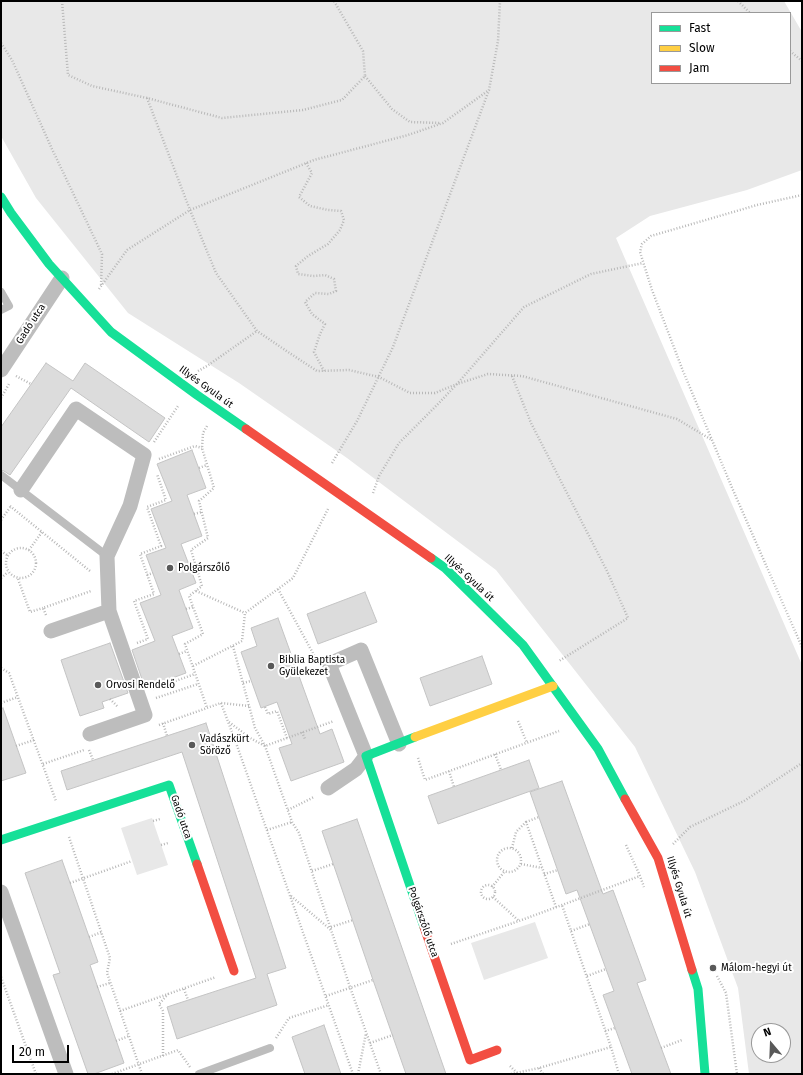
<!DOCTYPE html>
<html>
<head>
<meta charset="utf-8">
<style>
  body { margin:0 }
  #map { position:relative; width:803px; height:1075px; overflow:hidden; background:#fff; font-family:"Fira Sans",sans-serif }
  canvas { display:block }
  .frame { position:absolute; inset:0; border:2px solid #000; pointer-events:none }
  .legend { position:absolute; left:651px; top:12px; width:140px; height:72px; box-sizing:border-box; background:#fff; border:1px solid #999; margin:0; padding:5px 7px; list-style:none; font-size:12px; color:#000 }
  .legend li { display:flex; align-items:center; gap:8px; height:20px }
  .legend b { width:20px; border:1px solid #999 }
  .north { position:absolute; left:751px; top:1023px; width:40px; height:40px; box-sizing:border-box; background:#fff; border:1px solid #999; border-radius:50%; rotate:341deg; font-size:11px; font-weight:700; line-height:16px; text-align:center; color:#000 }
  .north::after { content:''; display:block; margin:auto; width:14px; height:18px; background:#595959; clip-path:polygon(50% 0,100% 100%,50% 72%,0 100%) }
  .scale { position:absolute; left:12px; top:1045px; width:57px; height:18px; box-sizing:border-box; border:2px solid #000; border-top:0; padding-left:5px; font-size:12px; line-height:14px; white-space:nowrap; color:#000; -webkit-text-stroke:3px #fff; paint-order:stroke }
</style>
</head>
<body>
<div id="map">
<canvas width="803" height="1075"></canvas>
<div class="frame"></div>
<ul class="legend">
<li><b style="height:5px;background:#16e098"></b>Fast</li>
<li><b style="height:5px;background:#ffcf43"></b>Slow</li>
<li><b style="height:5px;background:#f24e42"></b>Jam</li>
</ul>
<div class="north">N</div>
<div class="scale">20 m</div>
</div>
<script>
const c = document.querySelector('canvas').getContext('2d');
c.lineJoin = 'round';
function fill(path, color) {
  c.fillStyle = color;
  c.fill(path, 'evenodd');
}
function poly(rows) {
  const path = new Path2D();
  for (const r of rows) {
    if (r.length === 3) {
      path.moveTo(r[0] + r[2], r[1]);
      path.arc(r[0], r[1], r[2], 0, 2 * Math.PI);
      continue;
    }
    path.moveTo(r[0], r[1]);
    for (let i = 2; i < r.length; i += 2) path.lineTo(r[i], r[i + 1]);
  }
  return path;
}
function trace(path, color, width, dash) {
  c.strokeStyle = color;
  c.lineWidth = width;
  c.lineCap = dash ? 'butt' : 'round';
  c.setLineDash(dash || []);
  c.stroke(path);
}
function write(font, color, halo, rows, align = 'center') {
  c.font = font + ' "Fira Sans",sans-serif';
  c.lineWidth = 4;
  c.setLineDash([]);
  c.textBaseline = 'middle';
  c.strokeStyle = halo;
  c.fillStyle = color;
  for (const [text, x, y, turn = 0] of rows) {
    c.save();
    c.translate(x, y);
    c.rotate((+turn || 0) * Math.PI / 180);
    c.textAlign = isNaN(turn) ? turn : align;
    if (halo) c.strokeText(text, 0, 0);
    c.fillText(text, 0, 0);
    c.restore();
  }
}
const green = poly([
  [1,1,784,1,802,32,802,170,747,190,650,216,616,238,802,665,802,1074,749,1074,738,988,695,872,635,747,496,570,347,458,239,383,128,313,36,198,1,136],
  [652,13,790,13,790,83,652,83],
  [759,1031,783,1031,783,1055,759,1055],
  [152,818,168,865,137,875,121,828],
  [535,922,548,958,484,980,471,943]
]);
const building = poly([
  [46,363,73,381,85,363,165,418,149,442,71,388,10,475,4,471,1,470,1,427,46,363],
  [192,450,206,488,187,495,202,536,181,544,196,583,179,590,193,628,172,636,186,673,145,688,132,650,155,641,140,603,161,595,146,555,166,548,151,509,172,501,157,464,192,450],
  [365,592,377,622,318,644,307,614,365,592],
  [278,618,320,734,332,729,344,762,291,781,279,748,292,744,277,702,261,708,241,652,257,646,251,628,278,618],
  [110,643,128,693,102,702,104,708,80,716,61,660,110,643],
  [482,656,492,684,430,706,420,678,482,656],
  [3,708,26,773,1,781,1,709,3,708],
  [206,723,286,968,267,974,277,1005,177,1039,167,1007,256,978,182,752,67,790,61,771,206,723],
  [529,760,539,788,438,824,428,796,529,760],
  [562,781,603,894,613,890,646,980,637,983,671,1074,632,1074,603,995,614,991,577,890,566,894,530,792,562,781],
  [357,819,446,1074,406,1074,373,980,322,831,357,819],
  [62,860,98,962,90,965,124,1063,94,1074,88,1074,53,975,60,973,25,873,62,860],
  [324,1025,341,1074,305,1074,292,1037,324,1025]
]);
const path = poly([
  [62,1,68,75,92,86,147,98,222,118,303,110,342,100,365,76,363,51,334,1],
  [738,1,750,13],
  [1,43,12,60,52,149,102,254,101,286],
  [790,51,802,61],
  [365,76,392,109,410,122,440,123],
  [147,98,190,210,216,273,257,331,288,352,317,371,349,370,379,377,410,393,435,393,457,384,524,307,591,274,643,263],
  [306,163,312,173,299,197,310,206,328,210,341,211,344,220,340,230,328,244,308,256,296,266,298,274,313,276,325,275,334,279,336,291,329,294,315,293,305,302,312,314,325,324,320,334,314,352,324,371],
  [802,195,757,205,651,236,642,244,640,252,652,290,683,371,733,490,802,647],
  [99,289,127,250,190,210,314,160,408,135,443,123,489,90],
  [198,371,207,366,257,331],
  [16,376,31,384],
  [512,376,531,423,607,571,628,618,559,661],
  [1,398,9,384],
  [207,426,203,433,202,448,214,488,199,501,208,538,191,550,202,586,189,596,203,634,185,644,207,708],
  [154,442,178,406],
  [159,459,195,446,202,448],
  [332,463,357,421,393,347,489,90,498,41,500,1],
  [199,468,207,465],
  [373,493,379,476,399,443,438,404,457,384,488,374,522,376,677,419,712,440],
  [10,506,90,571],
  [194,514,202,512],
  [1,520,11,506],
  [21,563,15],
  [29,550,42,532],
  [1,551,7,555],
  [188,563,194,561],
  [147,575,153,573],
  [1,578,8,572],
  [18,579,30,612,43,608],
  [278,589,315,657],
  [196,591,245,613],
  [186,609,193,607],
  [46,615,43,608,91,591],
  [137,643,148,639,134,601,154,594,140,554,161,546,147,507,166,500,157,474],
  [233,646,255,728,265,746,292,822,299,833,350,987,381,1074],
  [179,654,187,651],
  [193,666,242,641,245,613,293,578,328,509],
  [1,668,9,673,56,801],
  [243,683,251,681],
  [153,689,195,674],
  [156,698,198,684],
  [110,699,118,707],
  [1,703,18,697],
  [221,703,235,740,353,1074],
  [265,707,268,714,277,711,287,738],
  [518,721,527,743],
  [229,722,250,738,265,746,334,721],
  [163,723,167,736],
  [159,725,221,703,249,706],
  [302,732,305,739],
  [16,746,34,740],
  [89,750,93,760],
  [495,754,501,770],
  [418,758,425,780,559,731],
  [43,764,84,750],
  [449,771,454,787],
  [288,810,314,797],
  [153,821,160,819],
  [526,822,539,817],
  [267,830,292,822],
  [69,837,110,958,107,973,142,1074],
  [673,844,690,827,744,801,802,763],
  [161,845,168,843],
  [626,845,640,876,644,887],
  [512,848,516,832,526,822,556,907],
  [509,860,12],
  [521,864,542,868],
  [312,871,333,864],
  [544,874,558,870],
  [70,883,132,861],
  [488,892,7],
  [492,887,505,871],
  [291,896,331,930],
  [493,897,519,921],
  [331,927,353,920],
  [571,931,590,924],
  [89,937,102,932],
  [451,944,519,921,640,876],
  [587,976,606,969],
  [717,976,726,993,737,1074],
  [1,977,36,1074],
  [97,987,110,983],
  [184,989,188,1000],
  [326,996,373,980],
  [120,1011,216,977],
  [605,1031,615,1028],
  [276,1038,289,1018,329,1005],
  [116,1041,129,1036],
  [370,1043,393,1035],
  [611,1047,619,1074],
  [661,1048,682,1040],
  [163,1056,163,1011,159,1004,168,994],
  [510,1066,518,1074],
  [539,1068,543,1074],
  [112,1074,178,1050,190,1067],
  [358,1074,366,1033],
  [511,1074,539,1068,611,1047,562,905]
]);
const lane = poly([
  [1,292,9,306,1,310],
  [1,475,107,556],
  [199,1074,270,1048]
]);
const street = poly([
  [1,370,62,278],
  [21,490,76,409,144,455,130,506,107,556,109,611],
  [51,631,109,611,145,715,90,734],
  [328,788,356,769,366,756,329,664,361,650,399,744],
  [1,892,66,1074]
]);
const fast = poly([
  [1,197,11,213,49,264,111,332,197,395,246,429],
  [431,558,445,568,523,645,598,749,625,799],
  [415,737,366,756,424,927],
  [1,840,169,785,197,864],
  [692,970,698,989,705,1074]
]);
const slow = poly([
  [415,737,553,686]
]);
const jam = poly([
  [246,429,431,558],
  [625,799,658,858,692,970],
  [197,864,234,971],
  [424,927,470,1060,497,1050]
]);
const markers = [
  [170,568,4,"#595959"],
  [271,666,4,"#595959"],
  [98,685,4,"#595959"],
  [192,745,4,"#595959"],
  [713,968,4,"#595959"]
];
const streetNames = [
  ["Gadó utca",31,324,-57],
  ["Illyés Gyula út",206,387,36],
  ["Illyés Gyula út",469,578,43],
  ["Gadó utca",181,817,71],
  ["Illyés Gyula út",679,887,73],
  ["Polgárszőlő utca",423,922,71]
];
const poiNames = [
  ["Polgárszőlő",178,568],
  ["Biblia Baptista",279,660],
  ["Gyülekezet",279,672],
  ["Orvosi Rendelő",106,685],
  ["Vadászkürt",200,739],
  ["Söröző",200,751],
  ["Málom-hegyi út",721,968]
];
fill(green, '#e8e8e8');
fill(building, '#dcdcdc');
trace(building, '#c4c4c4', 1);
trace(path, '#b8b8b8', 2.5, [1, 2]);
trace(lane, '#bdbdbd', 8);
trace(street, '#bdbdbd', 15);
trace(fast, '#16e098', 9);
trace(slow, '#ffcf43', 9);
trace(jam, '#f24e42', 9);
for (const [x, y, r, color] of markers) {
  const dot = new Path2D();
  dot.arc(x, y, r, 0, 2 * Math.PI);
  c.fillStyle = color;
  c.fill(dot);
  trace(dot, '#fff', 1.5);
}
write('10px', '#000', '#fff', streetNames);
write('10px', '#000', '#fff', poiNames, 'left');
</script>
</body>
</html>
